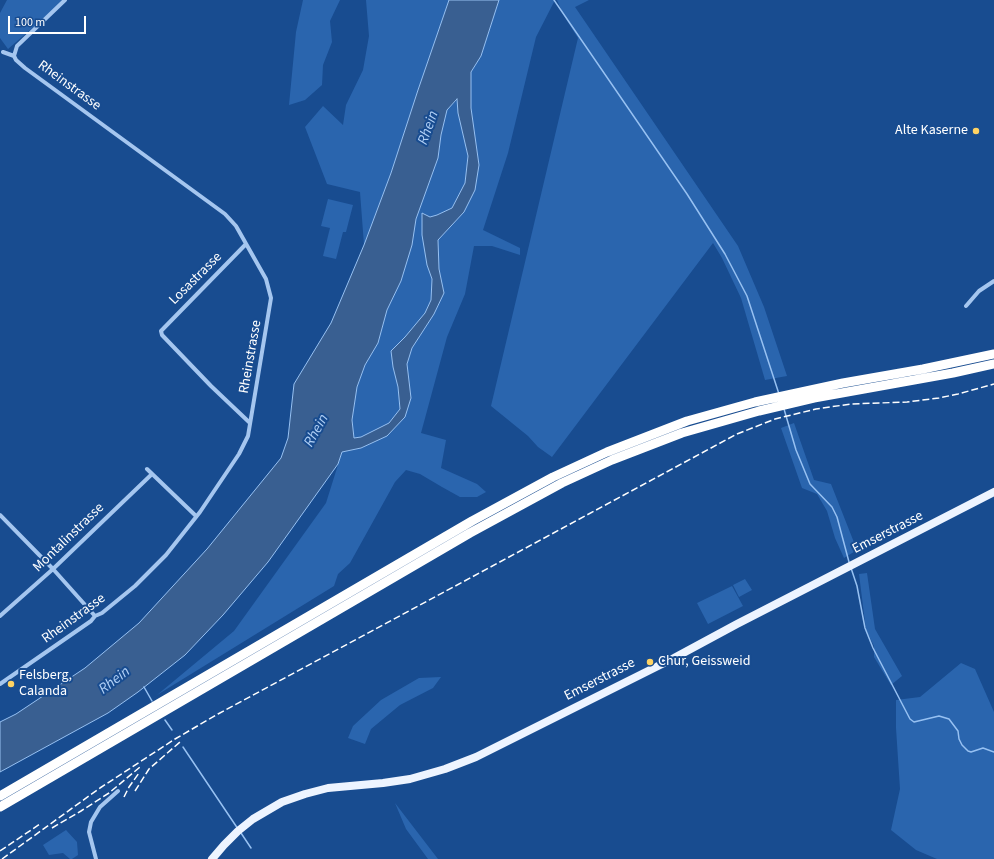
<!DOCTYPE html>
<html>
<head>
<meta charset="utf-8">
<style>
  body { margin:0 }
  #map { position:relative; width:994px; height:859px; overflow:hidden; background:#184c90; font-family:"Source Sans 3",sans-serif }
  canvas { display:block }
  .scale { position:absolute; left:8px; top:16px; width:78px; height:18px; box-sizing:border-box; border:2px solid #fff; border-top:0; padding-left:5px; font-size:12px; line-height:14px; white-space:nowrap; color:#fff; -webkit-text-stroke:3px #184c90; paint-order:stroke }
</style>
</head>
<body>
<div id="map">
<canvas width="994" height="859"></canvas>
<div class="scale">100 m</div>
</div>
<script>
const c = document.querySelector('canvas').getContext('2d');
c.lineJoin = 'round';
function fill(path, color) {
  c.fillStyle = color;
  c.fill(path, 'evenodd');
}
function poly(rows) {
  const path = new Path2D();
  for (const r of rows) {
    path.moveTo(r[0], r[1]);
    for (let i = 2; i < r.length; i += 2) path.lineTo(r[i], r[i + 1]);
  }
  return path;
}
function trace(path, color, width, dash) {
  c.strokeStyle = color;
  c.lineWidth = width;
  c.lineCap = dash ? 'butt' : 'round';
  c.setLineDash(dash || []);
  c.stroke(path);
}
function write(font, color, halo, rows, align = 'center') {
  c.font = font + ' "Source Sans 3",sans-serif';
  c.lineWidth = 4;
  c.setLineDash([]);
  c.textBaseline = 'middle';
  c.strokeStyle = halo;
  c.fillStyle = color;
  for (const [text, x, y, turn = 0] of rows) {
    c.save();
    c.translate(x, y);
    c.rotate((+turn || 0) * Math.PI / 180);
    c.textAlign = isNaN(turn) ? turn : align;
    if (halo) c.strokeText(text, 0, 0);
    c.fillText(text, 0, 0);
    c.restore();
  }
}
const green = poly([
  [7,0,65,0,8,49,0,38,0,13],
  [303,0,340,0,330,21,332,42,323,65,322,85,305,100,289,105,296,32],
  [366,0,449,0,418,90,391,173,364,245,360,192,327,184,305,127,323,106,343,125,346,105,363,70,369,36],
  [499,0,555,0,536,37,508,153,483,230,520,248,520,255,492,246,474,246,465,294,447,337,421,433,446,440,441,468,477,484,486,492,477,497,460,497,442,487,420,474,406,470,395,482,350,563,338,574,334,586,157,695,234,631,326,503,342,452,361,448,387,436,411,398,407,364,412,348,434,314,444,293,439,269,438,240,464,212,479,165,471,108,471,72,481,56],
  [557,0,589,0,575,7,738,246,764,307,787,376,765,380,741,298,722,258,713,243,552,457,538,447,528,436,491,406,578,38,564,16],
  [458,99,458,113,468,156,465,183,452,208,437,215,430,217,423,213,427,265,432,279,431,300,425,313,405,337,391,351,393,367,398,387,400,409,389,423,361,437,354,438,352,420,357,387,365,365,378,343,387,310,401,281,406,264,416,219,438,158,441,135,447,110],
  [328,199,353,205,346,232,343,232,336,259,323,256,330,228,321,226],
  [794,423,814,480,831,484,857,550,844,558,835,538,827,511,817,494,802,488,781,428],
  [867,573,875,629,902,676,891,685,874,657,874,646,866,630,859,574],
  [745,579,752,590,739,597,733,585],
  [732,586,743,606,708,624,697,603],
  [961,663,975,669,994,712,994,859,937,859,916,850,891,830,900,789,896,728,896,700,920,697],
  [441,677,433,688,400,705,371,729,365,744,348,738,353,726,381,700,419,678],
  [395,803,438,859,428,859,406,829],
  [66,830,77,842,78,855,72,859,70,859,63,853,49,855,43,845]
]);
const water = poly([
  [449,0,499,0,481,56,471,72,471,108,479,165,475,190,464,212,438,240,439,269,444,293,434,314,412,348,407,364,411,398,405,417,387,436,361,448,342,452,338,464,268,562,223,615,185,655,138,692,108,713,0,772,0,722,16,714,85,668,139,623,207,549,281,458,288,438,294,384,331,323,364,245,391,173,418,90,449,0],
  [457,99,458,113,468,156,465,183,452,208,437,215,430,217,422,213,422,235,427,265,432,279,431,300,425,313,405,337,391,351,393,367,398,387,400,409,389,423,361,437,354,438,352,420,357,387,365,365,378,343,387,310,401,281,412,245,416,219,438,158,441,135,447,110,457,99]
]);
const stream = poly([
  [554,0,687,194,725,254,747,296,779,394],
  [784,409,796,450,810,484,832,507,837,517,849,562],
  [851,568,857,586,865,628,873,648,910,719,914,722,939,716,949,719,958,731,959,739,962,745,968,751,971,752,983,748,994,752],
  [144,687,152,701],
  [165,720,172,730],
  [183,747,238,829],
  [241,833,251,848]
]);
const minor = poly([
  [14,56,17,46,65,0],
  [246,244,161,331,162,335,211,386,250,423],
  [966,306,979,291,994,281],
  [147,469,196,516],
  [0,515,53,569,95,616],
  [0,616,53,569,152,474],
  [0,684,91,621,95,616,102,613,135,586,166,555,200,512,239,454,248,436,271,298,266,279,236,226,225,214,25,68,16,60,14,56,3,52],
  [96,859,89,832,91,822,100,807,118,791]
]);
const primary = poly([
  [212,859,224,845,238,831,253,819,282,802,305,794,328,788,383,783,410,779,445,769,476,757,674,658,737,624,994,492]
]);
const motorway = poly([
  [0,796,472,521,553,477,607,452,687,421,755,402,843,383,923,369,994,354],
  [0,807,470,533,562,483,612,460,682,433,759,411,814,398,953,373,994,364]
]);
const rail = poly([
  [135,791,149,769,180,742],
  [124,797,129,787,139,773],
  [52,828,81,811,109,793,140,767],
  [0,851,40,824],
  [2,859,100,788,175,739,218,714,737,434,775,419,816,409,851,404,907,402,939,398,958,394,994,384]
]);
const markers = [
  [976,131,4,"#ffd363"],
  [650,662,4,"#ffd363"],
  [11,684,4,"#ffd363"]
];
const streetNames = [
  ["Rheinstrasse",69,86,36],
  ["Losastrasse",196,279,-45],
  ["Rheinstrasse",251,357,-80],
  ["Emserstrasse",888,533,-27],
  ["Montalinstrasse",69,538,-44],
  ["Rheinstrasse",74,619,-36],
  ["Emserstrasse",600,680,-27]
];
const poiNames = [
  ["Alte Kaserne",968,131,"right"],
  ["Chur, Geissweid",658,662],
  ["Felsberg,",19,676],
  ["Calanda",19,692]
];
const waterNames = [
  ["Rhein",429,128,-70],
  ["Rhein",317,431,-61],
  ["Rhein",115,681,-38]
];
fill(green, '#2a65ae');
fill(water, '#395f91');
trace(water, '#97c1f2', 1);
trace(stream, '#97c1f2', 1.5);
trace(minor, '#a5c6ef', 4);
trace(primary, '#edf4ff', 8);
trace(motorway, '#fff', 9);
trace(rail, '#fff', 1.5, [7, 3]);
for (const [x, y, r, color] of markers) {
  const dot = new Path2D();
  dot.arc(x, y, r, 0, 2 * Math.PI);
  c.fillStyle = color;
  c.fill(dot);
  trace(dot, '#184c90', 1.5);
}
write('14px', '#fff', '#184c90', streetNames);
write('14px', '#fff', '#184c90', poiNames, 'left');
write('italic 15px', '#b1d0f6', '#184c90', waterNames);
</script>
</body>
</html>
